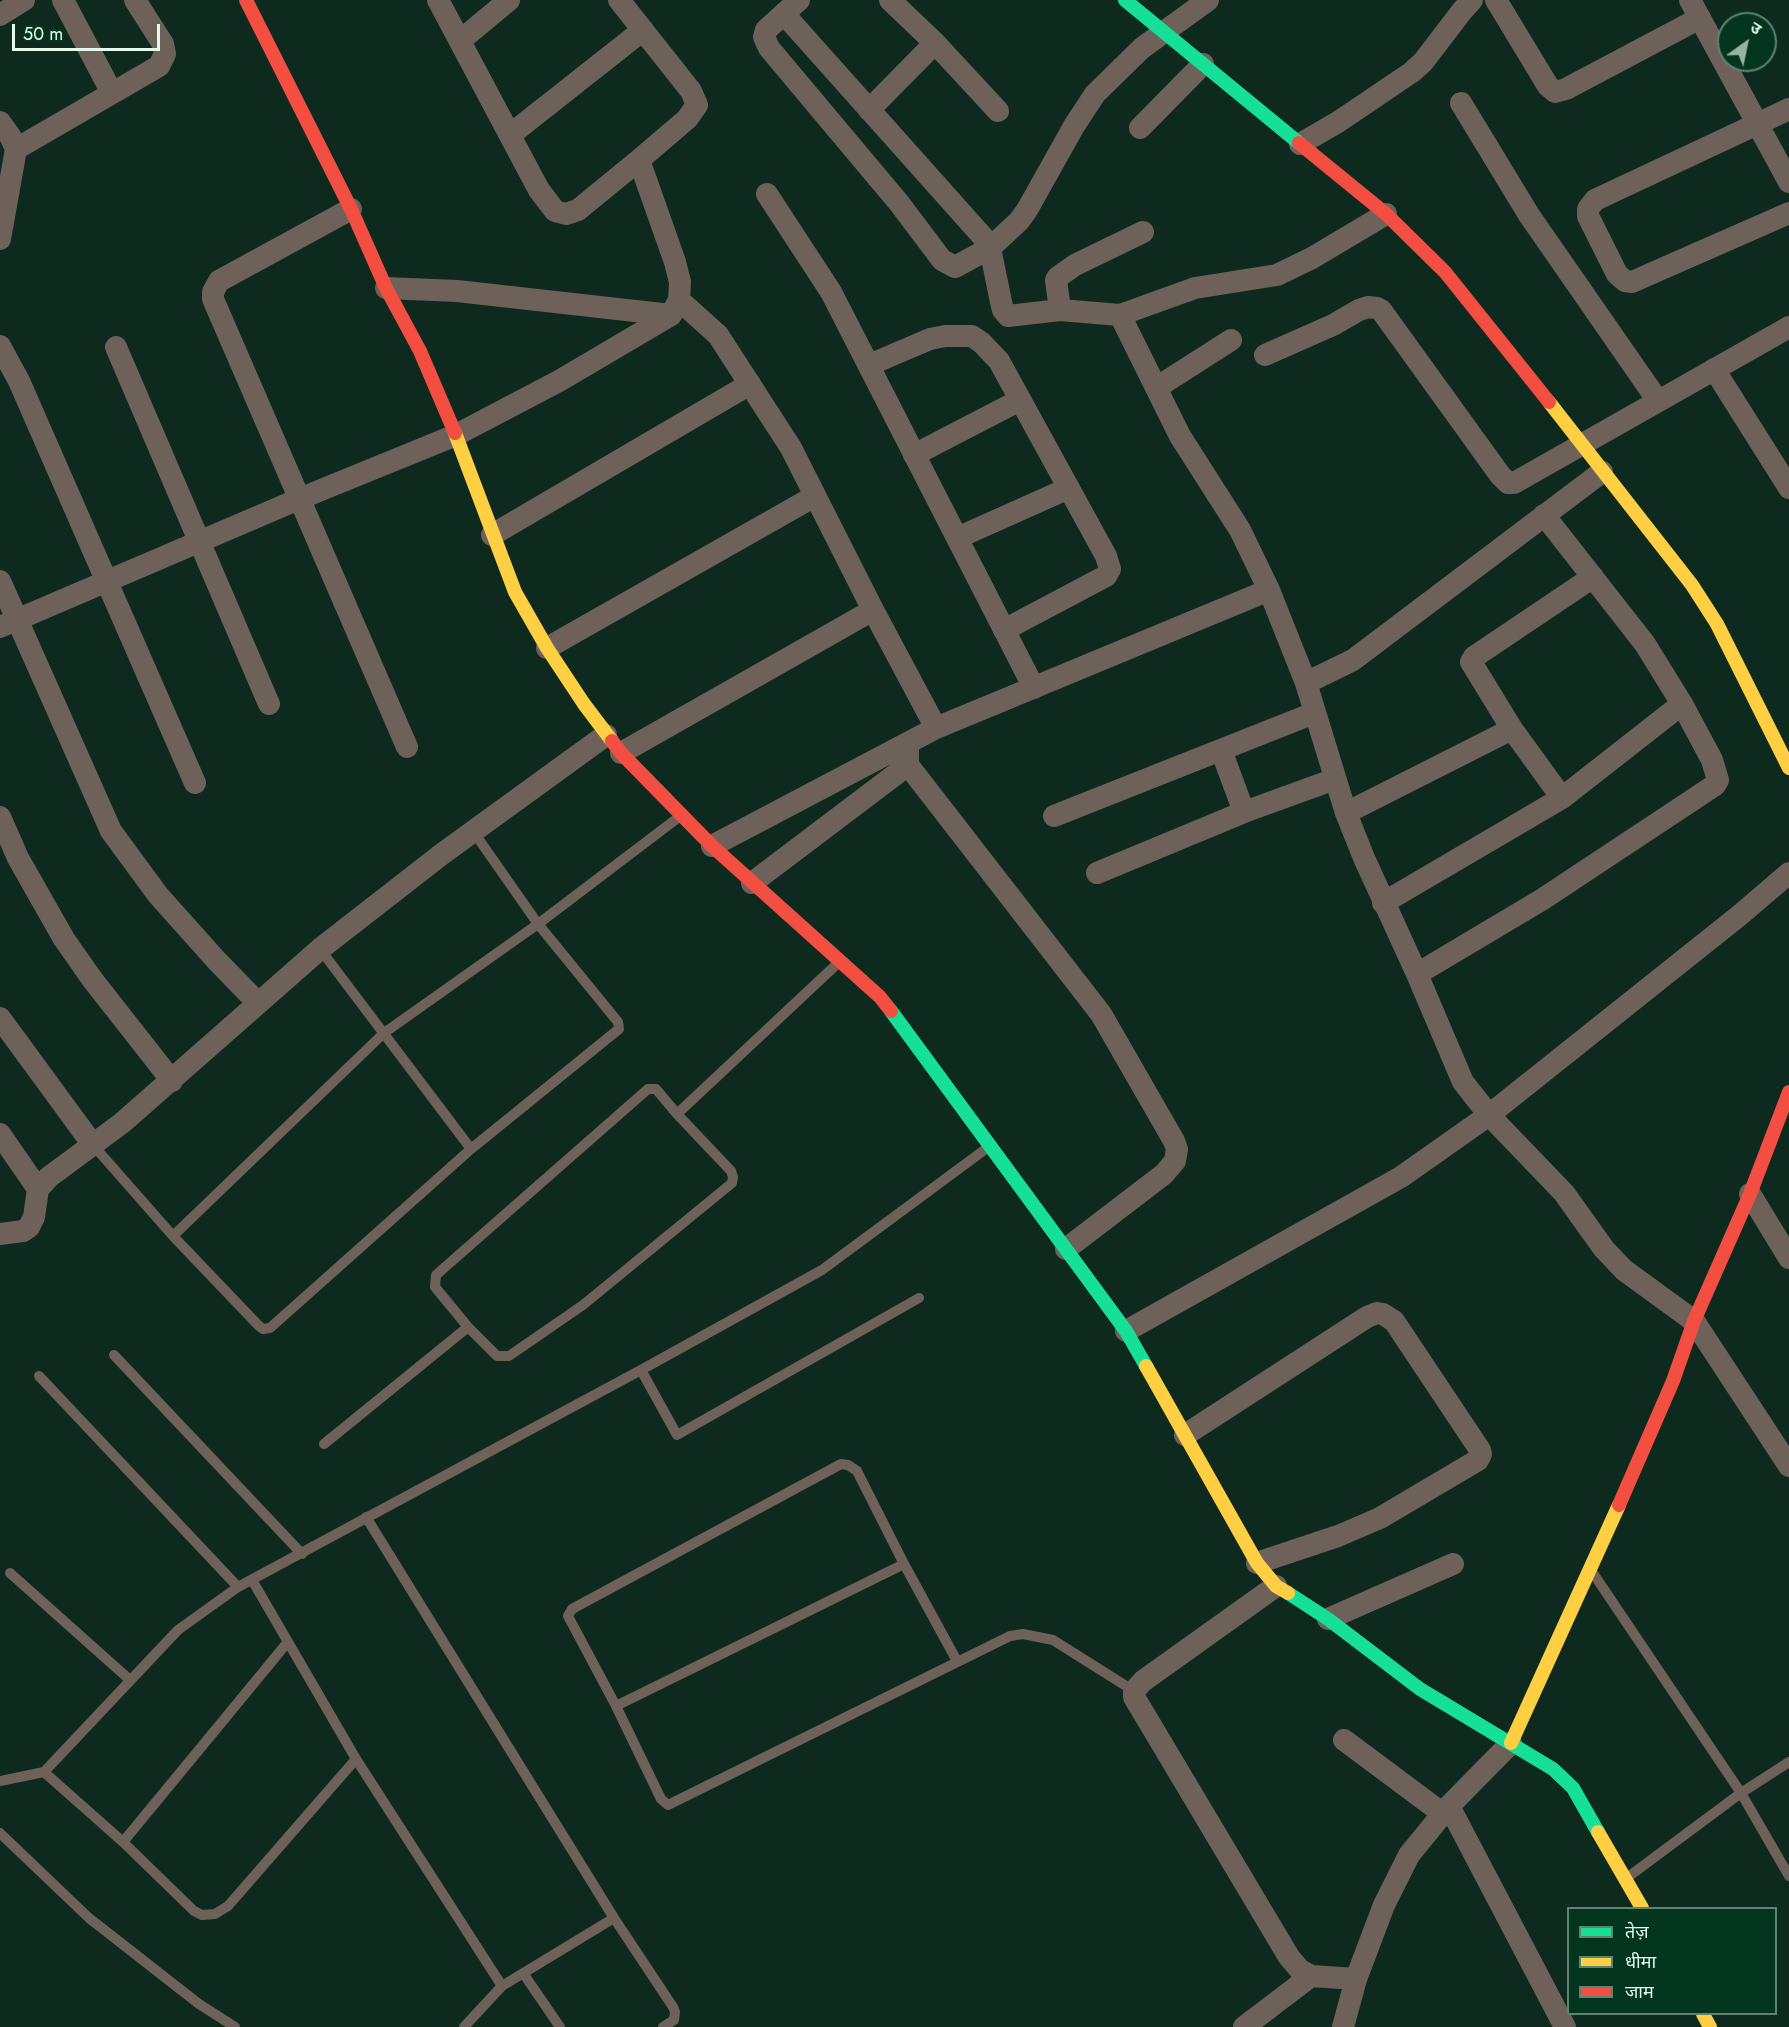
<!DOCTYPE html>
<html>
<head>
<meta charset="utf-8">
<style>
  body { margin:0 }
  #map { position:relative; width:1789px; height:2027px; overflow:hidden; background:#0e2a1e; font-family:Jost,"Noto Sans Devanagari",sans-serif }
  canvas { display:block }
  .legend { position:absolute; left:1567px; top:1907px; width:210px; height:108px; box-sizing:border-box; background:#03351f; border:2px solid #5c8471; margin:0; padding:8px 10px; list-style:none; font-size:18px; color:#e2fbec }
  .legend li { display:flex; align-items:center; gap:12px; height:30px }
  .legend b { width:30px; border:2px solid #5c8471 }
  .north { position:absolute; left:1717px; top:12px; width:60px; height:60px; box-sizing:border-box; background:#03351f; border:2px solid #5c8471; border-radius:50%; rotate:33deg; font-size:16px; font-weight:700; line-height:24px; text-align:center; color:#e2fbec }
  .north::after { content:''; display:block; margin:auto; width:21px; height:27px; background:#98b2a4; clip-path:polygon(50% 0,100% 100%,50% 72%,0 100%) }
  .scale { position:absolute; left:12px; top:24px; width:148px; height:27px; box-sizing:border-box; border:3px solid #e2fbec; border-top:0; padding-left:8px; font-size:18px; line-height:21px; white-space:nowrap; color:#e2fbec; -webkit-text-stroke:4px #03351f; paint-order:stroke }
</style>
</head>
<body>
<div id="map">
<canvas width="1789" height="2027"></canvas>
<ul class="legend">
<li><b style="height:8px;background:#16e098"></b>तेज़</li>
<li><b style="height:8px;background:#ffcf43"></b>धीमा</li>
<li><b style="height:8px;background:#f24e42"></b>जाम</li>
</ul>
<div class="north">उ</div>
<div class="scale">50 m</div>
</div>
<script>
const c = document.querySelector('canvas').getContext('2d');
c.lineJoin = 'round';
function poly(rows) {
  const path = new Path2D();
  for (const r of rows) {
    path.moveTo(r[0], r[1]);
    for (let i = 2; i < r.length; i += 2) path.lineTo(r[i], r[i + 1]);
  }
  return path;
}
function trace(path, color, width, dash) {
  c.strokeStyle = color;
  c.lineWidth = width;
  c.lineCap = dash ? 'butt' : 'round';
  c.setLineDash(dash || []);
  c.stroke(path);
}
const lane = poly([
  [320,949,471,1149],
  [677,1114,837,964],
  [93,1145,173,1236,258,1325,263,1329,270,1328,471,1149,619,1029,618,1022,538,924,473,831],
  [173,1236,384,1033,538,924,679,817],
  [114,1355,302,1554],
  [641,1370,677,1435,919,1298],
  [39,1376,238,1587],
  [324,1444,468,1327,435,1287,436,1275,648,1089,656,1089,677,1114,731,1171,733,1177,732,1183,583,1305,509,1356,497,1356,468,1327],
  [366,1517,614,1918,673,2007,675,2012,674,2020,663,2027],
  [10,1573,130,1680],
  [1593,1573,1741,1793,1789,1876],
  [252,1580,356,1759,502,1986],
  [957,1661,904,1564,857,1471,848,1465,841,1464,572,1609,568,1616,616,1706,661,1799,668,1805,1010,1636,1023,1634,1053,1640,1134,1691],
  [616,1706,904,1564],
  [44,1772,178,1630,238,1587,641,1370,822,1270,987,1148],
  [0,1781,44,1772,123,1842,194,1911,202,1915,215,1914,228,1906,356,1759],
  [0,1833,89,1918,199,2004,235,2027],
  [123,1842,287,1643],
  [1628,1877,1741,1793,1789,1762],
  [523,1973,560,2027],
  [464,2027,502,1986,614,1918]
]);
const street = poly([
  [63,0,112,93],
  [438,0,539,190,555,211,566,214,578,210,639,160,687,119,697,105,691,91,619,0],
  [799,0,766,30,764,37,769,48,899,203,942,260,955,267,990,248,1019,221,1027,210,1074,126,1095,94,1142,48,1208,0],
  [890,0,935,43,998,111],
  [1496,0,1548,86,1555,92,1566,89,1700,18],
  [1690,0,1789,182],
  [784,14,983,237,990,248,1001,302,1003,310,1008,316,1060,310,1120,315,1195,288,1277,275,1312,258,1386,214],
  [0,15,24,0],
  [461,40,509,0],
  [1461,103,1529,215,1658,401],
  [1789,109,1595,200,1588,209,1588,216,1617,274,1625,281,1632,282,1789,213],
  [869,110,935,43],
  [0,122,10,136,16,149,0,239],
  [1140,128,1203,64],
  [510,135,643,30],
  [1300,144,1338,122,1412,72,1423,62,1462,11,1472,0],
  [16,149,159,66,165,54,163,44,135,0],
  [767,194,831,292,1034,688],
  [351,209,219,281,213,292,213,299,407,747],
  [386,288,457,291,671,315],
  [679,300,718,335,791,448,873,610,936,728,712,846],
  [1060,310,1056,280,1058,277,1075,265,1143,232],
  [1120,315,1180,436,1240,530,1269,590,1306,683,1346,813,1364,858,1417,974,1463,1082,1489,1115,1564,1193,1604,1249,1624,1270,1694,1321,1789,1466],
  [0,346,19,381,195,783],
  [116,347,269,704],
  [1265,355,1333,325,1359,310,1368,307,1377,308,1381,310,1500,475,1508,483,1514,483,1789,327],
  [869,365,930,339,945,336,972,336,982,343,999,361,1106,556,1110,569,1106,576,1004,630],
  [1714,369,1789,488],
  [1156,388,1231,340],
  [914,455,1020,400],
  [492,535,750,384],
  [957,538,1069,488],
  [0,581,111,831,158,895,217,961,258,1003],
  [0,627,299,499,456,435,559,381,671,315,679,300,680,282,675,262,639,160],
  [547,648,815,496],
  [1306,683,1353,660,1602,472],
  [936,728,1269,590],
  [1221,750,1244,812],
  [621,753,873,610],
  [908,765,1101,1014,1174,1141,1177,1149,1175,1161,1164,1174,1066,1249],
  [1562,798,1512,729,1471,662,1474,657,1593,577],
  [1346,813,1512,729],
  [1054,816,1314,713],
  [0,817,18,858,64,939,92,979,172,1081],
  [1097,873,1244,812,1335,779],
  [752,883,908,765,908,750],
  [1383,903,1562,798,1682,704],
  [1417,974,1543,899,1715,785,1718,780,1712,760,1682,704,1645,644,1544,515],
  [0,1018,93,1145],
  [0,1134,38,1189],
  [1750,1194,1789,1258],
  [0,1234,23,1231,29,1227,34,1217,38,1189,49,1177,122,1123,320,949,442,854,606,735],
  [1126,1331,1401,1177,1489,1115,1740,915,1789,873],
  [1185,1435,1367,1317,1377,1313,1383,1314,1394,1321,1480,1450,1481,1454,1478,1460,1380,1518,1338,1536,1257,1563],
  [1276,1586,1143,1681,1134,1691,1134,1697,1289,1957,1300,1970,1311,1976,1356,1979],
  [1328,1619,1453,1564],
  [1344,1740,1442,1813],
  [1449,1806,1565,2027],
  [1244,2027,1311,1976],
  [1343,2027,1356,1979,1384,1905,1409,1855,1449,1806,1511,1743]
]);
const fast = poly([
  [1125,0,1299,143],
  [891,1011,1126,1331,1146,1366],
  [1288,1593,1328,1619,1420,1689,1553,1769,1573,1788,1598,1832]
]);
const slow = poly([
  [1549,402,1692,585,1717,624,1789,768],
  [455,433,515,592,547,648,584,704,612,741],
  [1146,1366,1257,1563,1276,1586,1288,1593],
  [1511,1743,1619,1505],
  [1598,1832,1642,1908],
  [1703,2014,1710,2027]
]);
const jam = poly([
  [246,0,351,209,386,288,420,351,455,433],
  [1299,143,1386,214,1445,272,1549,402],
  [612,741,621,753,712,846,880,997,891,1011],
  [1619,1505,1673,1381,1694,1321,1750,1194,1789,1092]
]);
trace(lane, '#6e615a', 10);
trace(street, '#6e615a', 22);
trace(fast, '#16e098', 14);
trace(slow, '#ffcf43', 14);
trace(jam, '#f24e42', 14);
</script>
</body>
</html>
